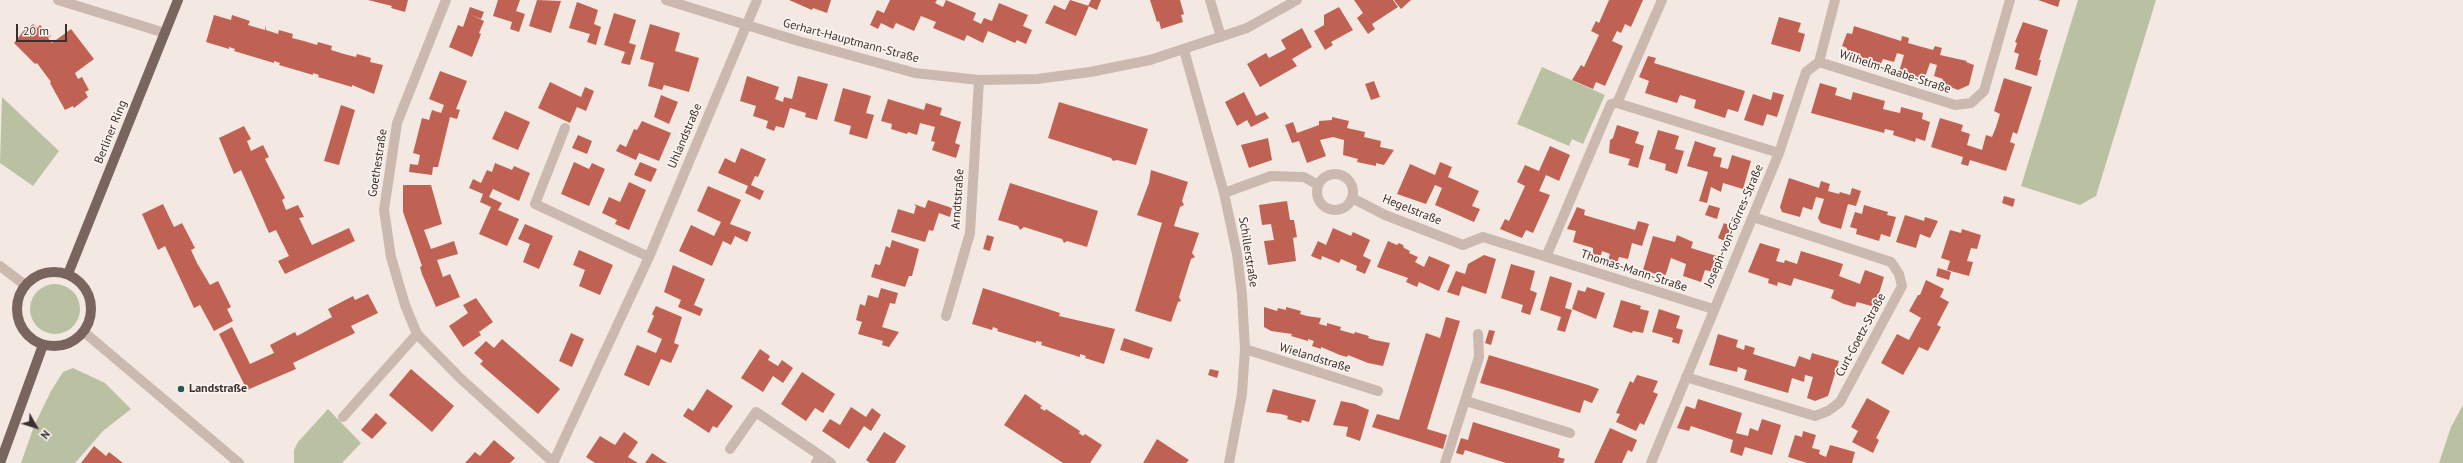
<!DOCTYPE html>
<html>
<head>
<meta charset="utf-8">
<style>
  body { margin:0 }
  #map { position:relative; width:2463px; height:463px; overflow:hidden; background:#f3e9e2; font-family:"PT Sans",sans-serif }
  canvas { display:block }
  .north { position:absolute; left:16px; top:407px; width:40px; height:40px; -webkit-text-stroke:3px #faf3ee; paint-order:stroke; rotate:129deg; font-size:11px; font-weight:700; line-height:16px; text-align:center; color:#3a2f2c }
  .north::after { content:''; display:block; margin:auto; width:14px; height:18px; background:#3a2f2c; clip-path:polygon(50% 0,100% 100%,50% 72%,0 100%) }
  .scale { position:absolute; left:16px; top:24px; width:51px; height:18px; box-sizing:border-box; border:2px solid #3a2f2c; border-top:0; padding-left:5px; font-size:12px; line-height:14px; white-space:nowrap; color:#3a2f2c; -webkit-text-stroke:3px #faf3ee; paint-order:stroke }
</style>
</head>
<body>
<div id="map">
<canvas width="2463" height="463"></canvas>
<div class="north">N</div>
<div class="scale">20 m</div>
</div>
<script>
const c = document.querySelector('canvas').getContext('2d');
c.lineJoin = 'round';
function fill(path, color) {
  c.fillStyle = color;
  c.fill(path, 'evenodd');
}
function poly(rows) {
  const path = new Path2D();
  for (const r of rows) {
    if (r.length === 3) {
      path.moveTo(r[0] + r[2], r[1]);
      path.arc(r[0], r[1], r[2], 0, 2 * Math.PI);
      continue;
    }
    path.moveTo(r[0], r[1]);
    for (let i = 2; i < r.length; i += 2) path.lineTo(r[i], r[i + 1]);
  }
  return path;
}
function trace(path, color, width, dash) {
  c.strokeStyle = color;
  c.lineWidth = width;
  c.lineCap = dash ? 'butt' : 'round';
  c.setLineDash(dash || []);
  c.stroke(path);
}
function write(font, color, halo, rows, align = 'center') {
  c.font = font + ' "PT Sans",sans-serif';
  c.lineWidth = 3.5;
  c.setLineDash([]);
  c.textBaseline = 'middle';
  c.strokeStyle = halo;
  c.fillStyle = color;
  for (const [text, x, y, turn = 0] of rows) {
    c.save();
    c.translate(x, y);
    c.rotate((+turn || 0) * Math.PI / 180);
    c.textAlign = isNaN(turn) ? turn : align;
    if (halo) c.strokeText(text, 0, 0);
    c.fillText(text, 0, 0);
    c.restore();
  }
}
const green = poly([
  [2078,0,2156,0,2096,196,2080,205,2021,186],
  [1542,67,1605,95,1583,144,1572,139,1569,146,1517,124],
  [2,97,59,151,33,186,0,163],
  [55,309,25],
  [73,368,105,383,131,409,103,431,75,463,21,463,34,426,51,391,63,372],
  [2463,405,2463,463,2439,463,2451,427],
  [328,409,361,443,342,463,294,463,294,450,298,442]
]);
const building = poly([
  [368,0,408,0,405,12,391,8,392,6],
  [498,0,520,0,516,11,525,14,519,32,510,29,512,22,493,16],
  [537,0,561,1,551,33,529,26],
  [789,0,831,0,827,13,813,8,812,10],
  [890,0,937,0,935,3,943,7,946,0,976,13,973,20,981,24,984,18,992,21,999,3,1028,15,1023,26,1032,30,1026,44,1017,40,1015,43,988,31,983,43,967,35,964,41,933,28,936,22,921,16,914,31,896,23,893,29,881,23,878,29,870,25,877,10,884,13],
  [1070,0,1089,6,1076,36,1045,23,1054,5,1065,10],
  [1091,0,1101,0,1097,10,1088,6],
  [1150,0,1180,0,1184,14,1181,15,1183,22,1161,29,1159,21,1157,22],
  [1354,0,1393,0,1398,7,1372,24,1375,29,1368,34,1357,18,1363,13],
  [1394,0,1411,0,1401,9],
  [1609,0,1643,0,1631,27,1625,24,1621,33,1617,31,1612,41,1623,46,1605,86,1596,82,1593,89,1572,80,1581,65,1584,67,1599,35,1591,31,1596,21,1599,23],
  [2038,0,2060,0,2058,7],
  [577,2,598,10,594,24,601,27,596,45,587,42,590,34,569,28],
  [470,7,484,12,481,19,471,15,484,21,479,33,481,34,472,57,449,47,458,25,463,27],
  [1339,7,1353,30,1331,42,1333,45,1325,50,1314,31,1324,25,1324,15],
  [614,13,636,20,629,43,636,45,630,65,621,63,625,52,604,45],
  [214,15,231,20,232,15,250,21,248,25,265,30,266,25,266,30,278,34,279,30,293,34,292,38,304,41,317,45,318,42,332,46,331,50,344,54,356,57,357,54,371,58,370,62,383,65,374,94,352,85,352,87,318,77,319,75,313,73,313,75,279,65,280,63,274,61,274,63,234,51,235,49,229,47,229,49,206,42],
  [1779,17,1801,23,1798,32,1805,34,1800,52,1771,44],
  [2023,22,2048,30,2039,60,2041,60,2037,76,2015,69,2019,54,2014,52,2017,43,2015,42],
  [33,24,37,28,40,25,51,36,48,38,52,43,71,29,94,59,75,73,78,79,82,77,89,90,85,92,88,97,74,108,73,106,65,110,50,83,51,82,37,63,35,64,14,43,25,29,26,30],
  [650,24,680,33,675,51,699,58,689,92,664,85,662,90,648,86,654,63,640,59],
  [1854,26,1901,41,1902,36,1909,38,1908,43,1933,50,1935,46,1942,48,1940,55,1967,61,1966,62,1974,65,1969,85,1958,90,1941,83,1943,79,1934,76,1937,65,1930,63,1924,80,1899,72,1904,55,1897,53,1894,62,1883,59,1880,66,1845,56,1847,48,1842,46,1847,33,1852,34],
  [1302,28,1312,47,1292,59,1297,66,1260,87,1247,64,1266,53,1269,58,1286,49,1281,40],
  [1648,56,1656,58,1654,63,1745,91,1738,112,1728,109,1725,118,1694,108,1696,100,1687,97,1680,95,1677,103,1645,93,1649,81,1639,77],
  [440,71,467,81,456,109,460,110,457,119,450,117,438,167,433,167,432,175,409,172,410,164,418,165,420,155,413,153,422,118,429,120,432,110,441,113,444,105,429,99],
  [747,76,779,87,775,99,783,102,784,97,792,99,798,76,828,84,817,120,805,117,806,113,790,108,784,128,776,126,774,131,766,128,768,121,753,116,756,106,740,101],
  [2004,78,2032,87,2017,134,2013,132,2010,142,2015,144,2006,171,1970,160,1968,166,1961,164,1963,157,1931,147,1940,118,1963,125,1961,131,1970,134,1967,145,1982,150,1986,135,1992,137,1996,127,2000,114,1994,111],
  [1374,81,1380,97,1371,100,1365,84],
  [550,82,581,97,585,87,594,91,586,111,577,107,570,123,538,108],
  [1820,83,1837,88,1835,95,1851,100,1853,92,1885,101,1883,109,1891,111,1900,113,1901,107,1923,113,1922,119,1930,122,1925,141,1916,138,1915,142,1893,135,1894,131,1885,129,1884,133,1811,113],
  [843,88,871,96,866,113,874,115,867,139,849,134,851,126,834,121],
  [1244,92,1256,116,1265,112,1269,118,1251,127,1247,120,1237,126,1225,102],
  [1773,92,1784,95,1777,117,1767,114,1763,126,1744,120,1753,94,1771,100],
  [661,95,678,102,669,124,654,117],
  [888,99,924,110,926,103,942,108,940,115,961,122,955,143,960,145,956,158,932,150,935,142,931,141,935,127,920,123,917,135,908,132,907,134,891,129,892,124,881,121],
  [1059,102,1148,129,1136,165,1117,160,1113,161,1111,158,1048,138],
  [341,105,355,110,339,165,324,161],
  [505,111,530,122,518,150,492,139],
  [1332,117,1349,121,1347,128,1365,132,1364,137,1381,141,1380,147,1394,150,1384,165,1376,163,1376,166,1357,162,1358,159,1343,155,1344,140,1333,137,1320,140,1326,156,1307,163,1299,141,1292,143,1285,125,1293,122,1297,133,1319,125,1319,121,1332,120],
  [642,121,671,133,659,161,639,153,636,160,616,151,620,144,626,147,634,129,637,130],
  [1617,125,1639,132,1635,143,1644,146,1638,168,1628,165,1630,159,1609,153,1610,140,1613,138],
  [244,126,251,139,247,141,251,151,263,145,269,157,265,159,285,198,282,200,286,210,298,205,304,217,299,218,312,245,349,228,355,241,285,274,278,261,289,256,276,230,269,233,241,170,234,174,219,138],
  [1658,130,1679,136,1675,149,1684,151,1677,174,1665,170,1666,164,1649,159],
  [578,135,592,141,587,154,572,148],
  [1268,138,1272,160,1249,168,1241,145],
  [1695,141,1716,148,1713,156,1722,158,1720,167,1728,169,1732,155,1751,161,1743,189,1723,183,1721,192,1711,187,1707,203,1699,201,1708,172,1687,166],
  [1550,146,1570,155,1559,181,1546,175,1539,191,1550,195,1533,233,1526,230,1522,238,1500,229,1505,219,1509,221,1525,186,1517,182,1525,165,1539,171],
  [741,148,766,159,758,177,755,176,751,185,764,191,760,200,745,193,748,186,718,173,725,158,735,163],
  [574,162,589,169,592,163,605,169,589,206,561,194],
  [640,162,657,169,651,182,634,175],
  [1440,162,1452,167,1448,177,1479,191,1472,206,1480,209,1474,222,1435,205,1442,188,1435,185,1426,204,1397,194,1410,164,1435,175],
  [495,163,512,170,514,166,530,173,519,201,493,189,489,197,502,203,498,210,519,219,507,246,479,234,491,207,480,202,483,194,469,188,473,179,481,183,487,170,492,172],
  [1151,170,1188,182,1182,201,1184,205,1180,207,1174,226,1199,233,1192,253,1195,257,1191,259,1179,297,1181,301,1178,302,1171,322,1135,311,1162,223,1137,215,1149,183],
  [1789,178,1819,188,1821,181,1830,184,1828,191,1839,194,1840,192,1850,195,1852,188,1861,191,1856,206,1848,204,1841,229,1821,223,1818,218,1824,199,1816,197,1812,210,1803,207,1800,217,1782,212,1780,207],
  [629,182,646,190,629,230,615,224,617,220,602,213,609,197,620,202],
  [1010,183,1098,211,1087,247,1067,241,1064,243,1062,239,1024,227,1020,230,1018,226,998,220],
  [403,185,431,185,442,224,424,230,431,249,454,241,458,254,437,260,443,277,450,274,460,297,436,307,422,274,420,267,422,266,403,212],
  [708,186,741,200,730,224,751,232,747,242,735,236,731,245,723,241,712,266,679,251,691,225,714,236,721,222,697,211],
  [2004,196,2015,199,2013,207,2002,203],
  [928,200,952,208,950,217,939,213,933,231,929,230,925,242,891,232,898,209,914,214,916,206,914,204,925,208],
  [1287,201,1290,220,1294,220,1297,237,1293,238,1296,261,1268,265,1264,241,1274,240,1271,224,1262,225,1259,205],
  [163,204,174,227,182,223,195,248,191,250,197,263,210,285,218,281,231,307,227,309,233,321,214,331,200,305,194,308,165,246,158,250,142,214],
  [1709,205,1720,208,1717,219,1705,215],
  [1864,205,1888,212,1887,215,1896,217,1890,237,1881,234,1879,241,1856,234,1857,229,1850,227,1855,212,1862,214],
  [1577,207,1585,210,1584,215,1635,230,1638,221,1649,224,1642,246,1632,243,1628,259,1619,257,1617,263,1608,260,1610,254,1602,251,1601,255,1593,255,1593,248,1573,242,1576,231,1567,229],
  [1905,215,1924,221,1925,217,1938,221,1930,238,1920,234,1916,248,1896,242],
  [1724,223,1733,227,1727,242,1718,238],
  [525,224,553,236,539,269,523,262,530,244,518,239],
  [1333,228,1351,236,1353,232,1370,240,1363,256,1371,260,1365,274,1356,270,1357,266,1341,259,1339,263,1322,256,1321,260,1311,256,1318,241,1326,245],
  [1962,229,1981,235,1977,249,1971,248,1967,261,1973,262,1969,276,1947,270,1950,261,1941,258,1950,230,1961,233],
  [987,235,994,237,990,251,983,249],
  [1677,235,1693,242,1691,248,1720,257,1713,272,1705,270,1701,282,1683,276,1686,264,1671,258,1665,277,1643,270,1653,236,1675,242],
  [892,240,919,249,912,276,909,276,905,287,871,277,875,264,880,265,886,246,890,248],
  [1388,241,1397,245,1399,243,1403,245,1404,248,1410,251,1409,253,1418,257,1415,262,1424,267,1429,256,1450,265,1439,291,1419,282,1417,287,1406,282,1408,278,1377,267],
  [1760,243,1780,249,1776,261,1784,263,1785,260,1797,264,1801,251,1843,264,1839,276,1860,284,1865,270,1884,277,1875,307,1857,302,1855,307,1844,304,1831,298,1834,290,1794,278,1791,286,1778,282,1777,286,1768,283,1769,279,1748,272],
  [579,250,613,265,600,295,579,286,585,270,573,265],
  [1484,255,1496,259,1486,294,1462,286,1459,296,1447,292,1456,271,1465,274,1468,264],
  [1511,264,1535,271,1530,290,1537,293,1530,315,1521,312,1523,305,1501,298],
  [673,265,705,279,694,305,703,309,700,316,678,307,681,300,664,292],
  [1938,268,1951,272,1949,280,1936,276],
  [1550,276,1572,283,1565,308,1572,310,1565,332,1557,330,1561,317,1540,310],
  [1926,280,1944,289,1940,297,1949,302,1937,325,1941,327,1928,351,1919,347,1903,375,1881,363,1897,334,1909,340,1916,327,1921,318,1909,311,1918,295,1920,295],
  [1587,287,1605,293,1596,319,1572,309,1578,290,1585,292],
  [881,288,898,293,895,304,890,303,882,327,899,332,889,347,882,345,883,341,858,334,862,322,856,320,860,304,865,306,868,295,878,298],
  [983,288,1060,313,1059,316,1115,329,1104,364,1085,358,1086,356,1080,354,1080,357,1041,345,1042,342,1036,341,1036,343,997,331,998,329,993,327,992,330,972,324],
  [368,294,378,313,351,326,355,333,293,363,296,369,247,390,219,334,232,327,250,364,274,353,270,345,295,332,297,336,332,317,328,309,353,296,355,300],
  [476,298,493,322,479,332,481,335,463,347,449,326,468,313,463,305],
  [1621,300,1641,306,1640,309,1649,311,1643,333,1633,331,1632,333,1613,327],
  [656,306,682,317,674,343,679,345,671,363,661,359,649,386,624,375,637,345,656,353,662,339,647,332,654,316,652,314],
  [1264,307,1277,311,1278,308,1286,310,1286,307,1301,311,1300,314,1307,316,1321,318,1319,324,1327,326,1327,323,1341,327,1340,330,1354,334,1355,332,1369,336,1368,338,1375,340,1390,343,1383,366,1368,363,1348,355,1347,357,1340,355,1321,347,1321,349,1312,346,1314,341,1308,339,1308,341,1291,336,1292,334,1271,331,1264,327],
  [1659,309,1680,316,1676,328,1683,330,1679,344,1672,342,1673,338,1652,332],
  [1446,317,1460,321,1427,429,1447,435,1443,449,1372,427,1377,414,1399,420,1426,333,1440,338],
  [1489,330,1495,331,1491,345,1485,343],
  [571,333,584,339,572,367,559,361],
  [1718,334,1738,340,1736,347,1744,350,1745,345,1755,348,1753,354,1795,367,1799,356,1810,360,1812,353,1839,361,1828,396,1815,401,1807,398,1813,377,1805,375,1804,382,1792,378,1788,393,1744,380,1747,370,1738,367,1737,372,1709,365],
  [1124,338,1153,348,1149,359,1120,350],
  [502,339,560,389,538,414,480,364,483,361,474,353,486,341,494,348],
  [760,349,770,356,768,360,778,366,782,360,793,368,783,383,773,376,763,392,741,378],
  [1489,355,1588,385,1599,389,1592,403,1584,400,1580,413,1505,390,1480,383],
  [411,369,454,406,432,432,389,395],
  [1210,369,1219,371,1217,378,1208,375],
  [802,372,835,394,823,413,815,408,806,421,781,404],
  [1637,375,1658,381,1653,392,1658,394,1644,425,1640,423,1636,431,1616,422,1620,414,1616,413,1630,381,1633,383],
  [707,389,733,406,717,428,713,426,709,433,683,416,688,408,693,411],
  [1273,389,1316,400,1309,422,1302,420,1301,423,1287,419,1288,416,1281,414,1266,412],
  [1025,394,1042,406,1040,408,1045,411,1046,409,1080,431,1079,433,1083,436,1085,434,1102,445,1090,463,1063,463,1004,425],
  [1867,398,1890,411,1876,438,1879,440,1873,453,1852,442,1858,431,1851,427],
  [1698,399,1742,413,1736,433,1748,436,1750,428,1758,431,1762,419,1781,425,1772,455,1745,447,1742,456,1730,452,1733,440,1691,426,1689,431,1677,428,1686,406,1695,409],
  [1341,401,1355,404,1369,410,1360,441,1346,436,1348,427,1333,425],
  [851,407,866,417,872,408,881,415,871,431,864,426,849,449,822,431,830,419,840,425],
  [376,413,387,423,372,439,361,430],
  [1473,422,1560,449,1558,457,1565,459,1563,463,1506,463,1465,450,1463,455,1456,453,1461,438,1468,440],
  [1610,428,1637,440,1632,452,1628,450,1622,463,1594,463],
  [1803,431,1816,435,1812,448,1820,450,1819,454,1826,457,1830,445,1855,452,1852,463,1807,463,1788,457,1795,435,1802,437],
  [624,432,638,442,628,457,638,463,595,463,586,457,600,436,615,445],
  [884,432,906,446,895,463,870,463,866,460],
  [1157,439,1189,460,1186,463,1143,463],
  [494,440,515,458,510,463,465,463,475,452,480,456],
  [94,446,106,456,109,452,123,463,81,463],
  [652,453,667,463,645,463]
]);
const minor = poly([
  [58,0,165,33],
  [446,0,397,123,384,210,391,257,405,305,417,334,460,378,554,463],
  [666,0,795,40,915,73,979,80,1037,79,1090,72,1150,60,1247,28,1297,0],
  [1210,0,1221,37],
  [1184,50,1224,193,1237,254,1242,295,1245,349,1242,394,1229,463],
  [1819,62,1955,105,1971,103,1984,91,2010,0],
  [1617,103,1662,0],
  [565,128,535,204,649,257],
  [1335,192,18],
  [1224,193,1271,176,1304,177,1318,185],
  [1352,198,1385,215,1463,245,1483,237,1713,309],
  [1546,257,1611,104,1617,103,1779,153],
  [0,266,25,285],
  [946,316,970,233,979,80],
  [84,332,239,463],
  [1245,349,1378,391],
  [1686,377,1815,416,1828,411,1840,402,1902,286,1899,274,1891,262,1753,217],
  [1466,401,1570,433],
  [343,417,417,334],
  [730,449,756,412,821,456],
  [553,463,649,257,757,0],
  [816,463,821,456,831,463],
  [1445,463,1479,357,1478,334],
  [1651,463,1779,153,1806,72,1819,62,1835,0]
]);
const major = poly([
  [54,309,37],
  [68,274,178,0],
  [0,463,43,345]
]);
const markers = [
  [181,389,4,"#235957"]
];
const streetNames = [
  ["Gerhart-Hauptmann-Straße",851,41,15],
  ["Wilhelm-Raabe-Straße",1895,72,18],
  ["Berliner Ring",111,132,-68],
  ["Uhlandstraße",685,136,-67],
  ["Goethestraße",378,163,-81],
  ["Arndtstraße",958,199,-86],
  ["Hegelstraße",1412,210,22],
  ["Joseph-von-Görres-Straße",1734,226,-67],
  ["Schillerstraße",1248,252,81],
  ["Thomas-Mann-Straße",1634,271,18],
  ["Curt-Goetz-Straße",1861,335,-62],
  ["Wielandstraße",1315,358,17]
];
const poiNames = [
  ["Landstraße",189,389]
];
fill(green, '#bac1a2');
fill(building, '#c06253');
trace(minor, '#cbb8ae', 10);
trace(major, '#7a645e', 10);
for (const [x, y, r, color] of markers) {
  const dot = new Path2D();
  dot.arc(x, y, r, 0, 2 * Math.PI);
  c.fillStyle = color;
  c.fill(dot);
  trace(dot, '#faf3ee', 1.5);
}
write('12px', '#3a2f2c', '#faf3ee', streetNames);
write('bold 12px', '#3a2f2c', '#faf3ee', poiNames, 'left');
</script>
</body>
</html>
